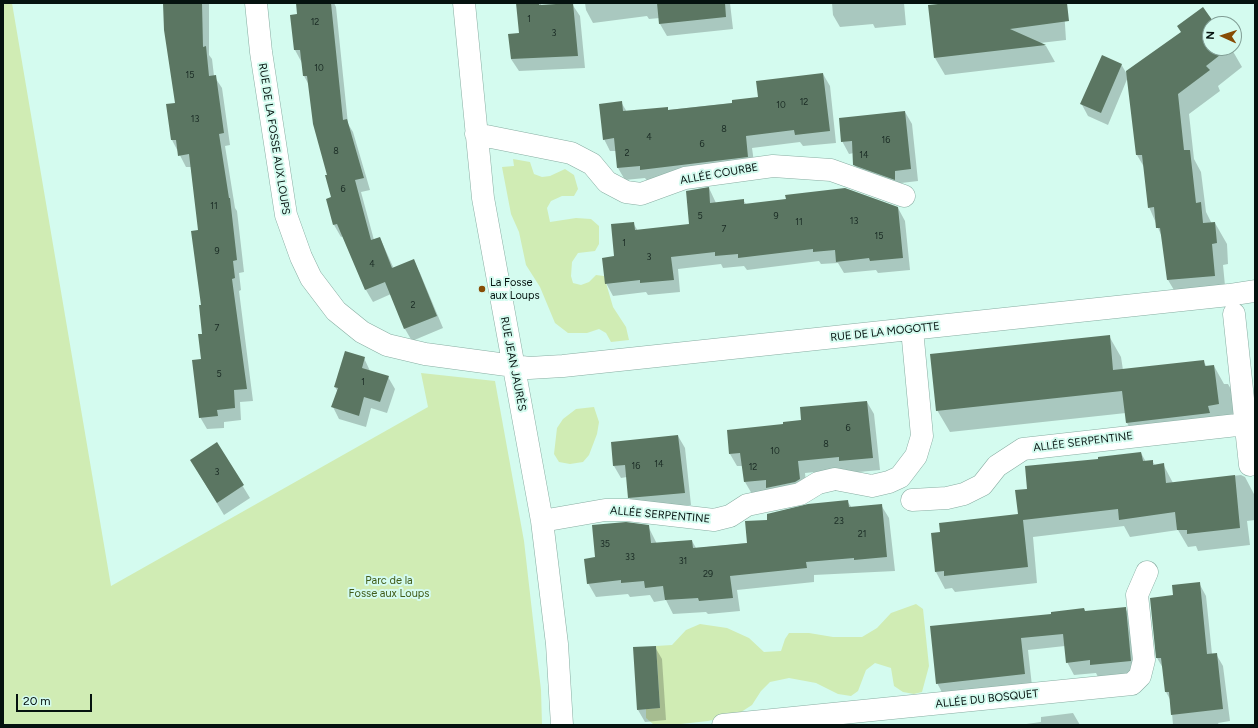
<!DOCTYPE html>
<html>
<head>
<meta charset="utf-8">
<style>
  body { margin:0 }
  #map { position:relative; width:1258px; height:728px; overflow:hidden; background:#d4fbef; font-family:Figtree,sans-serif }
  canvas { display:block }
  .frame { position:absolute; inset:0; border:4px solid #05120f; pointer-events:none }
  .north { position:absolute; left:1202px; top:16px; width:40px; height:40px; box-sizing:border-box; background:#d4fbef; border:1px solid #819e95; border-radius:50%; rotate:273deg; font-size:11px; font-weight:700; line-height:16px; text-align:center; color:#05120f }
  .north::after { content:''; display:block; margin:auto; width:14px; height:18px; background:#874c05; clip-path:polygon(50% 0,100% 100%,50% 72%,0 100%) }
  .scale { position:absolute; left:16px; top:694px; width:76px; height:18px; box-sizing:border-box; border:2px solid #05120f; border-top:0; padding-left:5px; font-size:12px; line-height:14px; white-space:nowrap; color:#05120f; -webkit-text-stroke:3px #d4fbef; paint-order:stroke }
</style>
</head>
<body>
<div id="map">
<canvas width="1258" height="728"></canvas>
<div class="frame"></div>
<div class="north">N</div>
<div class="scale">20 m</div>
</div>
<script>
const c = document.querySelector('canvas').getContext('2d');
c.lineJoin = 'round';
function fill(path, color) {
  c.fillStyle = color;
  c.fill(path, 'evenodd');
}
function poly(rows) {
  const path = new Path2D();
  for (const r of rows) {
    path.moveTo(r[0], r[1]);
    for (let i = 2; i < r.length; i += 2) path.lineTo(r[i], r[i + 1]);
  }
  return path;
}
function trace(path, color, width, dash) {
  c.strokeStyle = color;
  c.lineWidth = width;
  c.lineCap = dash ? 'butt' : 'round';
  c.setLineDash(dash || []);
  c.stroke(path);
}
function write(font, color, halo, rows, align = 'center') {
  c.font = font + ' Figtree,sans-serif';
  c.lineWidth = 4;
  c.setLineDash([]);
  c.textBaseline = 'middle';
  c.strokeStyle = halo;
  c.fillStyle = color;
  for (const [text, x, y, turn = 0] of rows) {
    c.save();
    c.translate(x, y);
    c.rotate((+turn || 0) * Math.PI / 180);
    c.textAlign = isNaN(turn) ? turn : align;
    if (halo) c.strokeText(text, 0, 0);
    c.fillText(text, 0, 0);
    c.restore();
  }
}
const green = poly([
  [3,3,12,3,111,586,428,407,421,373,495,381,524,541,541,690,542,725,3,725],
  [513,159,530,162,534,174,542,177,550,176,565,169,574,175,578,189,574,196,562,196,551,201,547,208,550,222,576,218,591,219,599,226,599,244,595,251,578,253,572,262,571,276,573,283,581,285,589,282,596,275,604,276,613,307,626,327,629,340,611,342,606,333,599,329,587,333,568,333,555,323,540,287,526,265,519,232,511,214,502,167,514,166],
  [594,407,599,422,597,434,589,455,583,462,570,464,559,462,554,454,557,428,563,419,576,409],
  [916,604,923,609,929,666,922,692,914,694,903,692,894,686,891,668,875,663,866,670,858,691,851,696,838,694,816,683,789,678,770,682,761,691,752,705,738,714,708,721,672,725,653,724,646,718,646,709,660,708,656,646,672,645,686,630,700,624,727,628,749,638,764,652,781,651,785,639,789,633,809,633,833,637,862,637,877,628,891,613]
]);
const shadow = poly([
  [165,3,209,3,209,55,212,59,214,76,222,88,230,145,225,146,235,208,237,211,244,272,239,273,241,290,239,291,253,401,240,402,241,420,224,422,224,428,207,429,200,417,203,335,199,231,191,167,186,167,172,140,176,104],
  [297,3,334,3,336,7,348,124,353,132,370,190,361,192,374,240,380,238,394,269,414,261,420,273,443,328,412,341,405,329,391,294,373,302,366,290,344,236,341,237,334,225,327,199,332,198,328,176,309,85,304,76,302,63,295,50,291,16,298,15],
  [517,3,540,3,542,6,572,4,580,16,585,68,519,71,511,59,520,33],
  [585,3,730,3,733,29,667,36,660,24,660,18,649,19,647,16,593,23,586,10],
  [832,3,904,3,906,25,875,28,873,24,840,27,833,15],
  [956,3,1061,3,1064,9,1066,40,1040,43,1046,46,1055,62,945,75,935,58],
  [1203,8,1214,24,1210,24,1210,48,1231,48,1242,67,1218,86,1220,91,1189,114,1194,159,1201,172,1206,212,1212,224,1215,223,1227,244,1228,264,1223,265,1226,296,1180,300,1168,280,1162,237,1149,207,1144,167,1137,155,1128,77,1108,125,1088,116,1081,103,1121,64,1128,76,1182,32],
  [823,74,830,86,836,143,803,146,800,142,752,148,755,169,648,182,645,178,625,180,618,168,616,151,610,151,604,139,621,102,627,112,667,108,668,110,733,103,759,98],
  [905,112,912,124,918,181,901,183,902,191,862,177,854,164,854,153,849,154,842,141],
  [709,188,716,203,743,200,746,204,898,208,905,221,910,270,878,273,876,270,844,273,838,263,821,264,819,261,747,270,744,266,723,268,721,264,678,269,680,292,648,295,646,292,613,296,606,283,615,257,633,223,638,231,690,225],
  [1109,336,1121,357,1123,370,1203,361,1207,367,1214,366,1224,384,1228,384,1240,405,1242,424,1139,444,1127,423,1126,413,950,432,937,410],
  [364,358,370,371,388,377,395,389,387,413,371,408,366,427,339,419,333,407,338,392,335,387],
  [867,402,874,414,880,470,848,473,845,469,805,473,807,492,752,494,745,482,743,466,737,466,730,454,728,431,784,425],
  [678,436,685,448,691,505,636,509,629,497,627,477,621,478,614,466,612,443],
  [217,444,250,498,224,515,198,472],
  [1141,453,1146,462,1152,461,1155,465,1163,464,1173,483,1241,475,1245,477,1255,496,1255,520,1247,521,1250,545,1198,551,1196,546,1188,547,1178,530,1130,537,1124,526,1033,537,1037,583,955,592,952,588,945,589,936,572,941,533,1019,515,1028,489,1099,460],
  [847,501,852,508,881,505,889,518,895,571,814,575,814,582,737,590,740,611,708,614,706,612,673,614,666,600,654,602,650,595,630,597,628,594,596,597,588,583,597,558,648,526,657,544,692,541,696,548,748,543,768,520],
  [1199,583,1206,596,1212,654,1216,654,1223,666,1230,721,1218,723,1219,725,1173,725,1171,701,1166,692,1163,668,1157,658,1174,596],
  [1125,608,1132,621,1137,673,1098,677,1096,673,1074,675,1067,662,1065,646,1028,650,1032,686,944,696,937,683,931,627],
  [655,647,662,659,666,720,645,722,638,710],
  [1073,713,1080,725,1019,725,1041,722,1041,717]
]);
const building = poly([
  [163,3,202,3,203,47,206,46,209,76,216,75,224,133,219,134,229,198,230,198,237,260,233,261,235,278,232,279,247,389,234,390,235,408,217,410,218,416,199,418,192,360,201,359,198,334,202,334,199,305,201,305,191,231,198,230,189,154,178,156,176,140,171,140,166,104,175,103,164,30],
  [296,3,331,3,343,120,347,119,364,178,355,180,371,240,380,237,392,268,414,259,437,316,404,329,385,282,365,290,337,224,333,225,326,199,331,197,325,175,327,175,313,124,307,76,303,76,300,50,294,50,290,15,297,14],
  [516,3,539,3,539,5,573,3,578,56,511,59,508,34,519,33],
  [657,3,725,3,726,17,659,24],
  [948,3,1067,3,1069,21,1010,29,1046,45,934,58,928,5],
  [1203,7,1215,24,1210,24,1210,48,1229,48,1206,66,1210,70,1178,94,1184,150,1190,150,1196,203,1201,202,1203,223,1215,222,1217,243,1212,244,1215,276,1167,280,1160,228,1156,228,1154,207,1148,208,1142,155,1136,155,1126,71,1181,32,1177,26],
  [1102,55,1122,64,1101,113,1080,104],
  [823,73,830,131,795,135,794,130,746,136,748,157,640,170,640,166,617,168,614,138,603,140,599,104,622,101,623,111,668,107,668,110,732,103,732,100,758,97,756,81],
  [905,111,911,169,895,171,895,180,853,165,852,141,841,142,839,118],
  [709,187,710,203,744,199,744,204,786,199,785,195,845,188,898,207,903,258,870,261,869,258,836,262,835,250,813,252,813,249,738,258,738,254,715,256,715,252,671,257,674,280,640,283,640,280,605,284,602,258,614,256,611,224,634,222,635,230,689,224,686,191],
  [1110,335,1113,370,1204,360,1205,366,1214,365,1219,404,1208,406,1210,413,1126,423,1122,391,936,411,930,354],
  [345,351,365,357,362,368,389,376,380,402,364,397,359,416,331,407,338,388,334,387],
  [867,401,873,458,839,461,839,457,798,461,800,479,795,482,766,488,766,480,744,482,740,453,729,454,727,430,783,424,783,422,801,420,800,407],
  [678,435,685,493,628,498,625,465,613,466,611,442],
  [217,442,244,485,217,503,190,460],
  [1141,452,1143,461,1153,460,1153,465,1164,463,1166,483,1235,475,1240,528,1187,534,1187,530,1177,530,1175,512,1119,520,1118,509,1023,520,1028,567,944,576,944,571,935,572,931,533,940,532,939,523,1018,514,1015,490,1027,489,1025,466,1098,459,1098,457],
  [848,500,849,507,882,504,887,557,854,560,854,558,806,562,807,568,730,576,733,598,699,601,698,598,665,600,663,586,645,588,644,581,621,583,621,580,587,584,584,559,595,557,592,525,626,522,649,525,651,543,692,540,693,548,747,543,745,521,767,520,767,514,808,504],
  [1200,582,1207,654,1217,653,1223,709,1171,715,1169,692,1165,692,1161,658,1156,658,1150,598,1173,595,1172,585],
  [1126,607,1131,661,1090,665,1090,660,1066,663,1063,634,1021,638,1025,674,936,684,930,626,1051,614,1051,612,1084,608,1085,611],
  [656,646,660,708,637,710,633,647]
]);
const minor = poly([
  [256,3,261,52,286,215,301,257,311,278,336,311,362,332,387,345,425,354,529,368,563,366,1229,295,1255,291],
  [464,3,483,198,542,521,557,644,562,725],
  [476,134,571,153,592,164,607,182,626,192,641,194,685,178,773,166,831,170,904,196],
  [1234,314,1250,465],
  [912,500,947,498,964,494,982,485,997,466,1023,449,1246,424],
  [542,521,605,510,627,510,714,520,730,516,747,505,800,494,818,483,835,479,872,486,889,482,900,477,916,456,922,436,912,329],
  [723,725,1132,684,1140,676,1144,660,1137,595,1147,572]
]);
const markers = [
  [482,289,4,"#874c05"]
];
const numberNames = [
  ["1",529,19],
  ["12",315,22],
  ["3",554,33],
  ["10",319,68],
  ["15",190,75],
  ["12",804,102],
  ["10",781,105],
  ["13",195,119],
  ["8",724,129],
  ["4",649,137],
  ["16",886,140],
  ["6",702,144],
  ["8",336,151],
  ["2",627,153],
  ["14",864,155],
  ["6",343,189],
  ["11",214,206],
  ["5",700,216],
  ["9",776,216],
  ["13",854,221],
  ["11",799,222],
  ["7",724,229],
  ["15",879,236],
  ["1",624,243],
  ["9",217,251],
  ["3",649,257],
  ["4",372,264],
  ["2",413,305],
  ["7",217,328],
  ["5",219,374],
  ["1",363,382],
  ["6",848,428],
  ["8",826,444],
  ["10",775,451],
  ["14",659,464],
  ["16",636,466],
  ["12",753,467],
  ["3",217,472],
  ["23",839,521],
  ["21",862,534],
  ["35",605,544],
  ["33",630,557],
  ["31",683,561],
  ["29",708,574]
];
const streetNames = [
  ["RUE DE LA FOSSE AUX LOUPS",274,139,81],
  ["ALLÉE COURBE",719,174,-10],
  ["RUE DE LA MOGOTTE",885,332,-6],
  ["RUE JEAN JAURÈS",513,364,79],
  ["ALLÉE SERPENTINE",1083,442,-7],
  ["ALLÉE SERPENTINE",660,515,5],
  ["ALLÉE DU BOSQUET",987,699,-6]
];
const poiNames = [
  ["La Fosse",490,283],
  ["aux Loups",490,296]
];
const parkNames = [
  ["Parc de la",389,581],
  ["Fosse aux Loups",389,594]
];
fill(green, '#d0ecb4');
fill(shadow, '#0003');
fill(building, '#5b7662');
trace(minor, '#88ada2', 23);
trace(minor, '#fff', 22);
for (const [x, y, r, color] of markers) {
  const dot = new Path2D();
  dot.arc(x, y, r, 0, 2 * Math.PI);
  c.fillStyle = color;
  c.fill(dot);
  trace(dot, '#d4fbef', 1.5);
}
write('9px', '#1a2b24', null, numberNames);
write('11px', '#05120f', '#d4fbef', streetNames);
write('11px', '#05120f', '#d4fbef', poiNames, 'left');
write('11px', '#405c19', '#d4fbef', parkNames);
</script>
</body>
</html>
